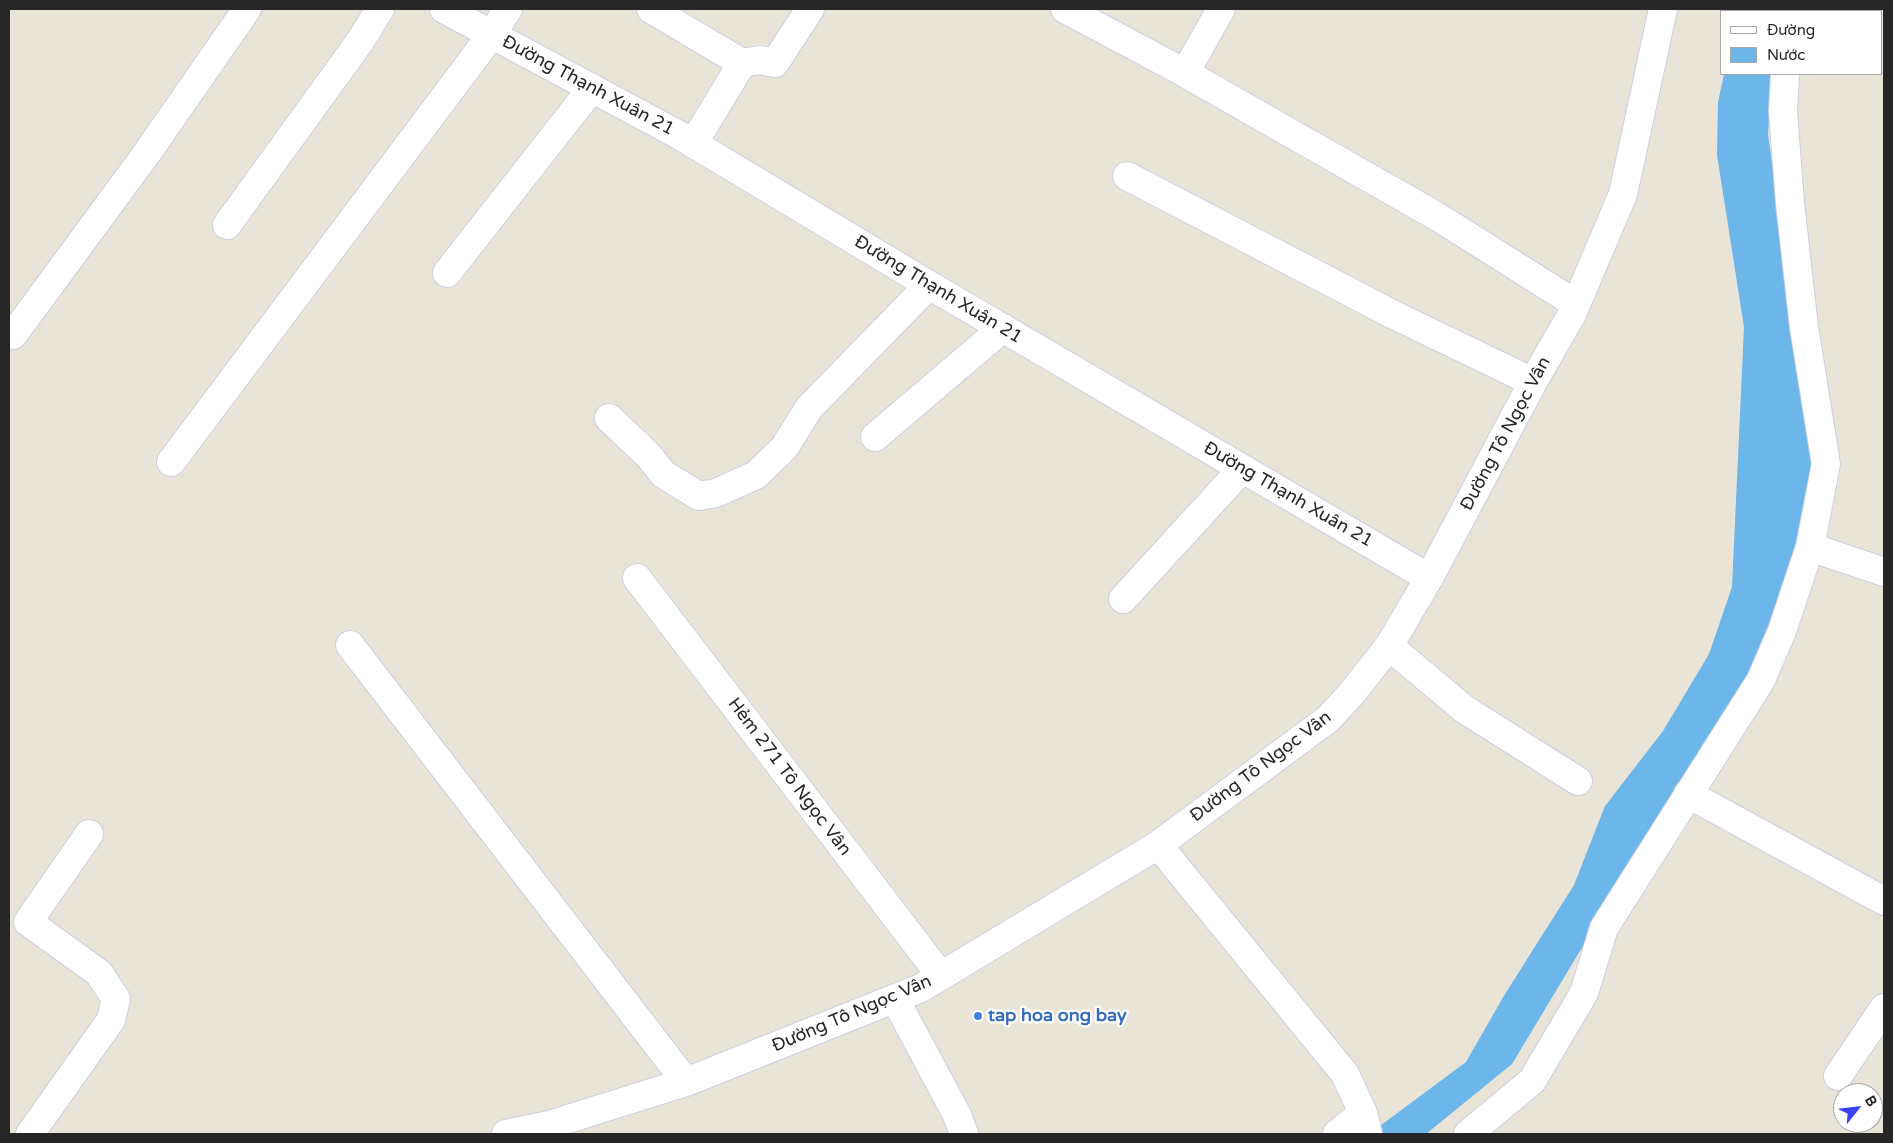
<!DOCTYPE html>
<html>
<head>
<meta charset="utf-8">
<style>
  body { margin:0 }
  #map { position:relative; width:1893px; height:1143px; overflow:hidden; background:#e9e4d8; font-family:"Varela Round",sans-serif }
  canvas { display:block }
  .frame { position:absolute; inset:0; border:10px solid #262626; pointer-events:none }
  .legend { position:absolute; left:1720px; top:10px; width:162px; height:65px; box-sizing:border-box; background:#fff; border:1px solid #a8a8a8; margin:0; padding:6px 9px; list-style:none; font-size:15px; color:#262626 }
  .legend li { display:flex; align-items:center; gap:10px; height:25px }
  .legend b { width:25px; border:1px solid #a8a8a8 }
  .north { position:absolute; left:1833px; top:1083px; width:50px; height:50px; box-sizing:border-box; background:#fff; border:1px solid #a8a8a8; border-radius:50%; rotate:61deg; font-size:14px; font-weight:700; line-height:20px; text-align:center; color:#262626 }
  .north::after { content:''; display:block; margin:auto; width:18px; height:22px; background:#3a41f4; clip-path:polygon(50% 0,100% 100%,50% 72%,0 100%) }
</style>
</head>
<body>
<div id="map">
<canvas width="1893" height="1143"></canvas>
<div class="frame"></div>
<ul class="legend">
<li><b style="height:6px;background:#fff"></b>Đường</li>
<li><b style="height:14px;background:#6cb6ea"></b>Nước</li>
</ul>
<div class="north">B</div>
</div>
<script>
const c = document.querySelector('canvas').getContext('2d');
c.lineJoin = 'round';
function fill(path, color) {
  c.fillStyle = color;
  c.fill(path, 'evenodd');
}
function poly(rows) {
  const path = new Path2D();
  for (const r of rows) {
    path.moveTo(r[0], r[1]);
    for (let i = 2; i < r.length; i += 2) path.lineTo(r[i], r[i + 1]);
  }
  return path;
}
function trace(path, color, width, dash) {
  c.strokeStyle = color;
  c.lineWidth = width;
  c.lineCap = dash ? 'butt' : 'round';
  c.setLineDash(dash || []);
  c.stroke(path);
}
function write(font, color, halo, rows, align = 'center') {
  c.font = font + ' "Varela Round",sans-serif';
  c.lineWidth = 4.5;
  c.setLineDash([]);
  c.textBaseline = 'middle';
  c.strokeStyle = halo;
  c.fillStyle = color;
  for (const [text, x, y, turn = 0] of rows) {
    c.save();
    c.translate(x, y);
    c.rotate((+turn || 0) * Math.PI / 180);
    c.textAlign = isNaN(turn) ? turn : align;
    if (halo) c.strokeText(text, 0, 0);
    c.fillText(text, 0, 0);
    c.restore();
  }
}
const water = poly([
  [1724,74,1772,74,1768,134,1794,322,1815,427,1813,496,1773,650,1595,926,1512,1064,1426,1134,1369,1134,1466,1062,1505,994,1574,885,1605,806,1663,731,1709,654,1732,587,1744,327,1717,155,1718,102]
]);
const minor = poly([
  [444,9,679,135,929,285,1429,578],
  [651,9,742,63,693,144],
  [1065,9,1185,73,1438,217,1576,304],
  [1788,11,1788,9],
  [742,63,760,60,775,63,810,9],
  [1185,73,1221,9],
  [1127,176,1392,314,1533,382],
  [227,225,361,40,380,9],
  [447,273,592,88],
  [13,335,147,153,247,9],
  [609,418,649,456,663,474,699,496,716,493,756,475,784,448,809,408,929,285],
  [875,437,1003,328],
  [171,462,492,34,508,9],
  [1810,547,1884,572],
  [637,578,941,976],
  [1123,599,1242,469],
  [350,645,686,1082],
  [1389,646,1464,709,1578,781],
  [1688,794,1884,901],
  [1158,845,1345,1074,1363,1113,1368,1134],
  [895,999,957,1115,964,1134],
  [1838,1076,1884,1008],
  [30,1134,111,1020,116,999,99,973,28,922,89,834],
  [506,1134,549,1125,686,1082,921,988,1158,845,1328,719,1352,693,1389,646,1429,578,1533,382,1572,314,1623,194,1663,9],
  [1337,1134,1363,1113],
  [1468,1134,1532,1081,1584,993,1604,928,1761,680,1782,631,1810,547,1826,464,1804,327,1790,203,1783,111,1785,74]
]);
const markers = [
  [978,1016,5,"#3f7fe0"]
];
const streetNames = [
  ["Đường Thạnh Xuân 21",588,86,28],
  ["Đường Thạnh Xuân 21",938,290,31],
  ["Đường Tô Ngọc Vân",1506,434,-62],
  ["Đường Thạnh Xuân 21",1288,495,30],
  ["Đường Tô Ngọc Vân",1261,767,-37],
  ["Hẻm 271 Tô Ngọc Vân",789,777,53],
  ["Đường Tô Ngọc Vân",852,1014,-23]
];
const shopNames = [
  ["tap hoa ong bay",988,1016]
];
fill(water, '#6cb6ea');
trace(minor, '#cdcee0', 30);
trace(minor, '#fff', 28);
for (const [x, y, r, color] of markers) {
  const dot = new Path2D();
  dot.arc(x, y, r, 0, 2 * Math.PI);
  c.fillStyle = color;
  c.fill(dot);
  trace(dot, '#fff', 2);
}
write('18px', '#262626', '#fff', streetNames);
write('bold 18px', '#366cbe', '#fff', shopNames, 'left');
</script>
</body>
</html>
